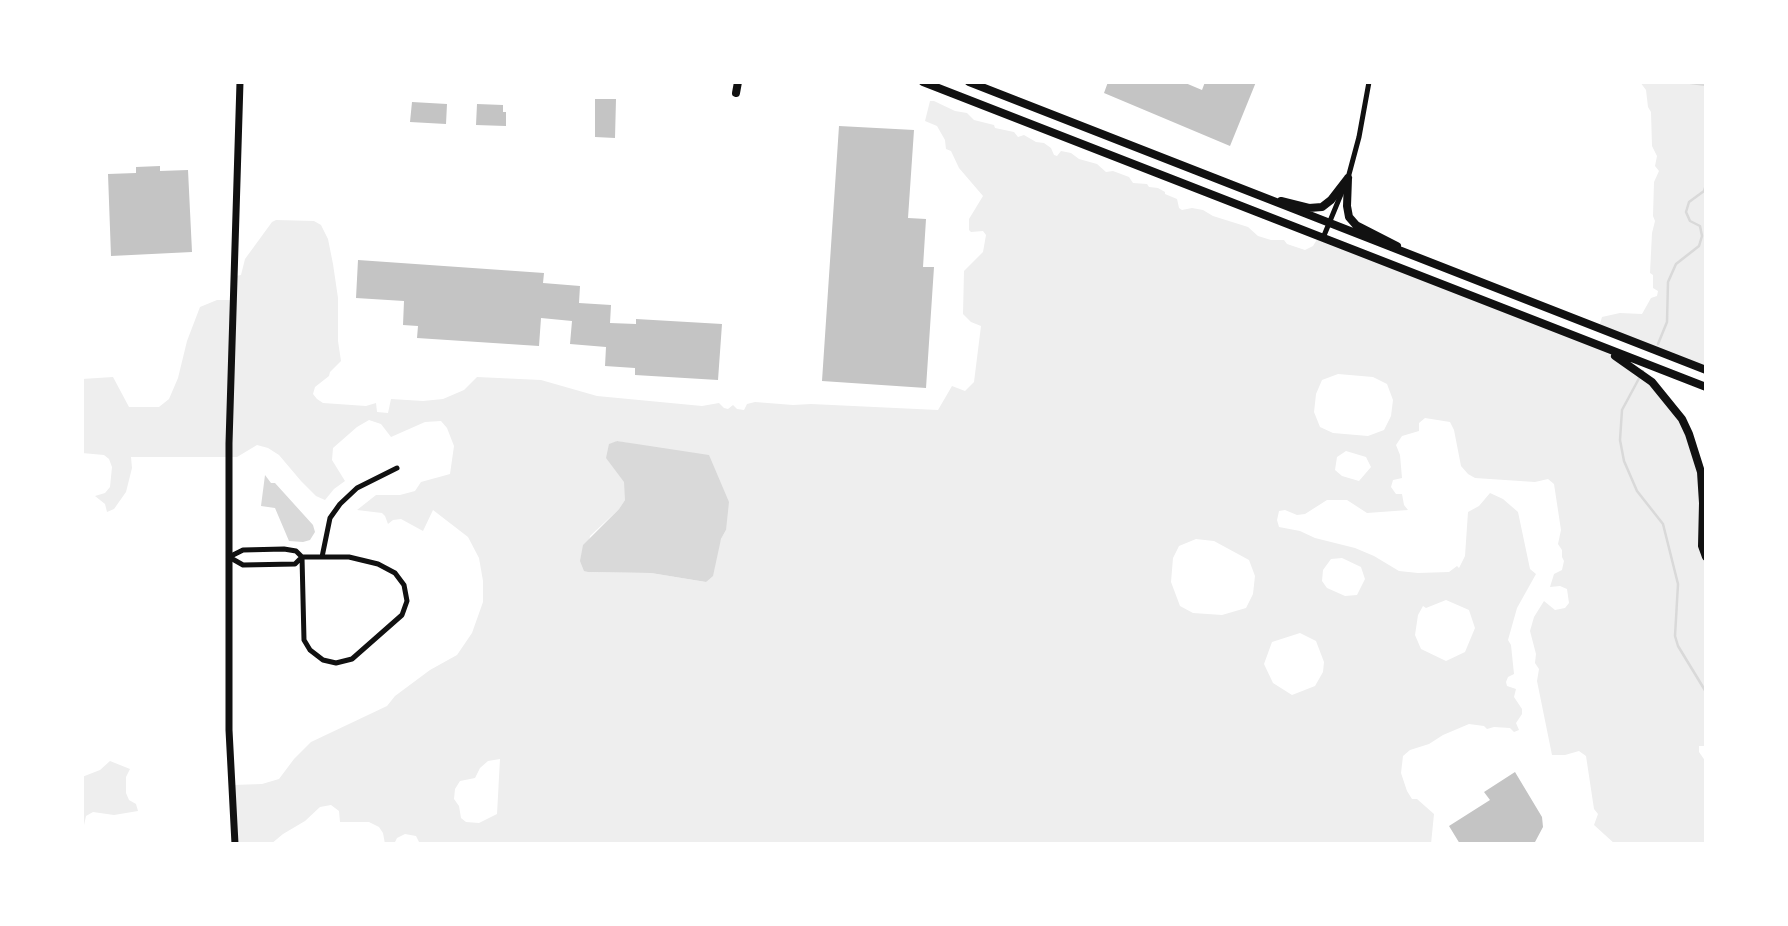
<!DOCTYPE html>
<html>
<head>
<meta charset="utf-8">
<style>
  body { margin:0 }
  #map { position:relative; width:1788px; height:926px; overflow:hidden; background:#fff; font-family:Lato,sans-serif }
  canvas { display:block }
  .frame { position:absolute; inset:0; border:84px solid #fff; pointer-events:none }
</style>
</head>
<body>
<div id="map">
<canvas width="1788" height="926"></canvas>
<div class="frame"></div>
</div>
<script>
const c = document.querySelector('canvas').getContext('2d');
c.lineJoin = 'round';
function fill(path, color) {
  c.fillStyle = color;
  c.fill(path, 'evenodd');
}
function poly(rows) {
  const path = new Path2D();
  for (const r of rows) {
    path.moveTo(r[0], r[1]);
    for (let i = 2; i < r.length; i += 2) path.lineTo(r[i], r[i + 1]);
  }
  return path;
}
function trace(path, color, width, dash) {
  c.strokeStyle = color;
  c.lineWidth = width;
  c.lineCap = dash ? 'butt' : 'round';
  c.setLineDash(dash || []);
  c.stroke(path);
}
const green = poly([
  [1640,82,1706,82,1706,370,1599,327,1602,317,1620,313,1642,314,1651,298,1657,296,1658,291,1653,288,1653,275,1650,273,1652,233,1655,221,1653,216,1654,182,1659,171,1655,166,1657,156,1652,146,1651,112,1648,107,1646,90],
  [930,101,934,101,955,111,967,113,974,120,994,125,995,128,1014,132,1018,137,1024,135,1036,142,1044,143,1051,148,1054,155,1057,156,1061,151,1071,153,1079,159,1097,164,1106,172,1113,171,1129,177,1133,183,1147,184,1149,187,1158,188,1165,192,1165,194,1177,199,1179,208,1182,210,1192,208,1203,210,1213,216,1248,227,1258,236,1271,240,1284,240,1287,244,1305,250,1313,246,1321,233,1605,349,1646,376,1682,418,1702,474,1706,554,1706,746,1699,746,1699,752,1706,762,1706,844,1615,844,1594,825,1598,814,1594,809,1586,756,1579,751,1565,755,1552,755,1537,681,1539,669,1535,663,1536,654,1530,631,1534,617,1544,601,1555,610,1565,608,1569,603,1567,589,1560,586,1550,587,1554,574,1562,570,1564,561,1562,557,1562,550,1558,544,1561,530,1554,484,1548,479,1535,482,1475,478,1468,474,1461,466,1454,430,1450,422,1425,418,1419,423,1419,431,1402,436,1396,445,1400,455,1402,478,1393,480,1391,487,1396,494,1402,494,1404,505,1408,510,1367,513,1347,500,1327,500,1305,514,1297,515,1285,510,1279,511,1277,520,1279,527,1300,531,1315,538,1355,548,1374,556,1399,571,1418,573,1449,572,1457,566,1459,568,1465,556,1468,512,1479,506,1490,493,1503,499,1518,512,1530,569,1536,574,1517,608,1508,640,1511,645,1514,674,1508,677,1506,682,1507,686,1516,689,1514,697,1522,709,1522,714,1516,723,1519,730,1514,732,1510,728,1494,727,1487,729,1484,726,1469,724,1443,735,1429,744,1410,750,1403,756,1401,773,1407,791,1412,799,1417,799,1434,814,1431,844,420,844,416,836,405,834,397,838,394,844,385,844,383,833,379,827,369,822,340,822,339,811,331,805,320,807,305,821,283,834,271,844,236,844,233,785,262,784,279,779,294,759,311,742,387,706,395,696,430,670,457,655,472,633,483,602,483,581,479,558,468,537,433,510,423,531,401,519,393,520,388,524,385,516,382,513,357,510,376,495,400,495,415,491,421,482,450,474,454,446,447,428,441,421,425,422,391,437,381,424,369,420,357,427,333,448,332,460,345,481,334,489,325,500,316,496,301,481,279,455,268,448,257,445,237,457,131,457,132,468,126,492,114,509,107,512,105,504,95,496,105,493,110,487,112,467,109,459,104,455,82,453,82,379,113,377,129,407,159,407,169,399,178,378,187,341,200,307,217,300,233,300,236,276,241,275,245,259,272,222,276,220,314,221,321,225,328,239,333,264,338,298,338,341,341,361,330,372,329,376,315,387,313,394,317,399,323,403,366,406,376,403,377,412,388,413,391,399,423,401,443,399,464,390,477,377,541,380,597,396,702,406,719,403,724,408,728,409,733,405,737,409,744,410,747,404,755,402,793,405,811,404,938,410,952,386,965,391,974,382,981,326,971,322,963,314,964,271,983,252,986,235,983,231,971,232,969,230,969,219,983,196,959,168,951,151,946,149,945,140,937,126,925,121],
  [1338,374,1373,377,1387,384,1393,400,1391,416,1384,430,1368,436,1333,433,1320,427,1314,412,1316,394,1322,380],
  [616,441,669,450,726,530,721,539,706,582,651,573,588,572,584,570,590,536,619,509,625,500,626,489],
  [1346,451,1366,457,1371,467,1359,481,1342,476,1335,470,1337,457],
  [1196,539,1214,541,1249,560,1255,576,1253,594,1246,608,1222,615,1193,613,1180,606,1171,582,1173,558,1179,546],
  [1342,558,1361,567,1365,579,1357,595,1345,596,1327,588,1322,581,1323,570,1331,559],
  [1446,600,1469,610,1475,628,1465,652,1446,661,1421,649,1415,635,1418,615,1423,606,1426,608],
  [1300,633,1316,641,1324,662,1323,672,1315,686,1292,695,1273,683,1264,664,1272,642],
  [500,759,497,814,479,823,466,822,461,818,459,806,454,799,455,789,460,781,475,778,480,768,488,761],
  [110,761,130,769,126,777,126,793,129,800,136,804,138,811,114,815,93,812,86,816,82,834,82,777,100,770]
]);
const water = poly([
  [617,441,709,455,729,502,726,530,721,539,713,576,706,582,651,573,588,572,584,571,580,561,583,545,619,509,625,500,624,482,606,458,609,444],
  [265,475,271,483,275,483,313,525,315,532,310,540,303,542,289,541,275,508,261,506]
]);
const stream = poly([
  [1684,82,1706,85],
  [1658,344,1667,322,1668,282,1676,264,1699,246,1702,236,1700,226,1690,221,1686,212,1689,202,1704,191,1706,185],
  [1643,371,1622,410,1620,440,1624,461,1637,491,1663,524,1678,584,1675,636,1678,646,1706,692]
]);
const building = poly([
  [1108,82,1183,82,1202,90,1205,82,1256,82,1230,146,1104,93],
  [595,99,616,99,615,138,595,137],
  [412,102,447,104,446,124,410,122],
  [477,104,503,105,503,112,506,112,506,126,476,125],
  [839,126,914,130,908,218,926,219,923,267,934,267,926,388,822,381],
  [160,166,160,171,188,170,192,252,111,256,108,174,136,173,136,167],
  [358,260,544,273,543,283,580,286,579,303,611,305,610,323,636,324,636,319,722,324,718,380,635,375,635,368,605,366,606,347,570,344,572,321,541,318,539,346,417,338,418,326,403,325,404,301,356,298],
  [1515,772,1542,817,1543,827,1535,842,1460,844,1449,826,1490,800,1484,792]
]);
const minor = poly([
  [1348,178,1359,137,1369,82],
  [1323,238,1344,187],
  [229,557,243,550,284,549,296,551,302,557,349,557,378,564,395,573,404,585,407,601,402,615,352,659,336,663,323,660,310,650,304,640,302,557],
  [229,557,243,565,295,564,302,557],
  [322,557,330,518,340,504,357,488,397,468]
]);
const secondary = poly([
  [235,844,229,730,229,443,240,82]
]);
const primary = poly([
  [923,82,1706,387],
  [969,82,1706,370],
  [736,93,738,82],
  [1348,178,1347,206,1349,217,1356,225,1397,246],
  [1281,201,1309,208,1322,207,1331,200,1348,178],
  [1615,356,1652,382,1682,419,1689,434,1701,472,1703,503,1702,546,1706,557]
]);
fill(green, '#eee');
fill(water, '#d9d9d9');
trace(stream, '#d9d9d9', 2.5);
fill(building, '#c4c4c4');
trace(minor, '#111', 5);
trace(secondary, '#111', 7);
trace(primary, '#111', 8);
</script>
</body>
</html>
